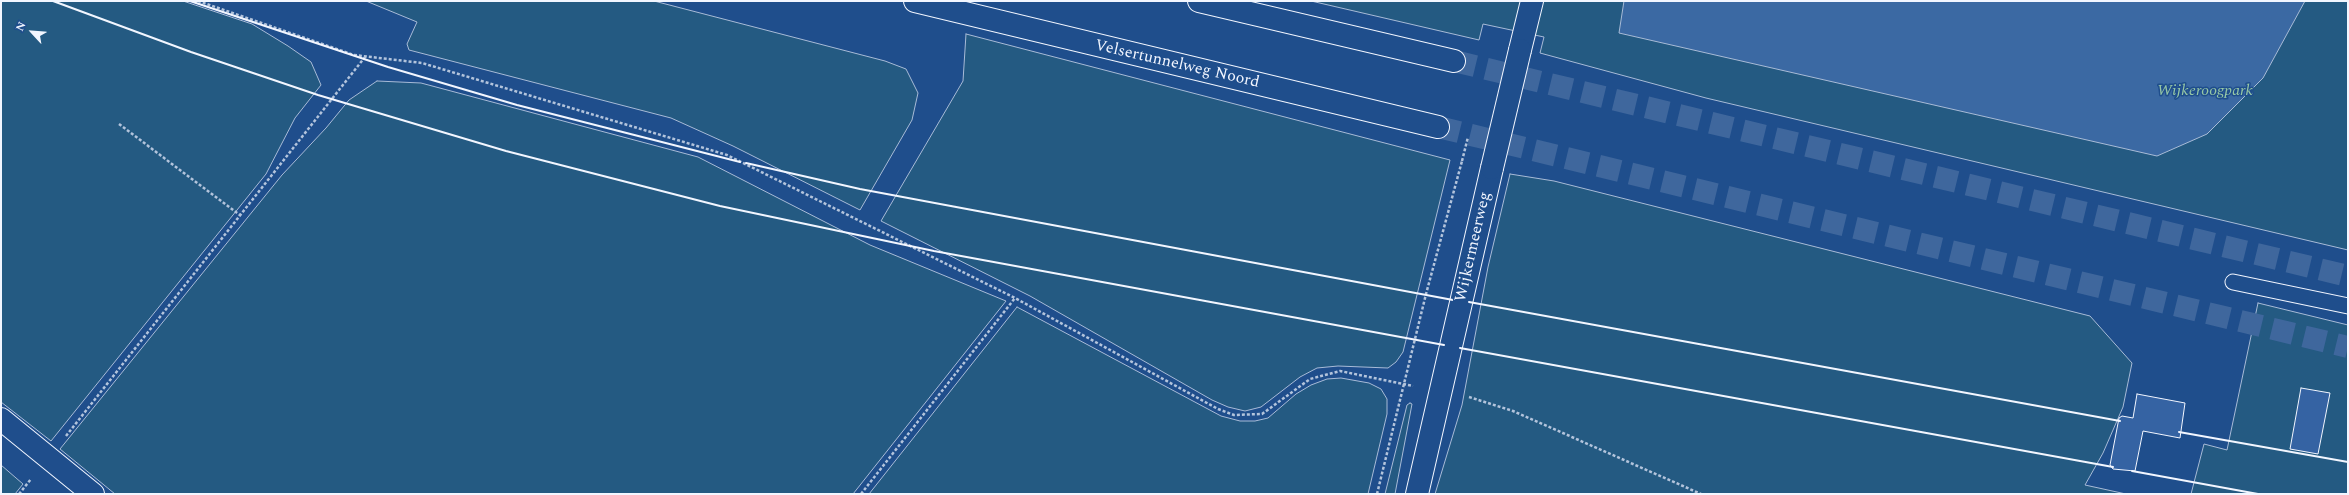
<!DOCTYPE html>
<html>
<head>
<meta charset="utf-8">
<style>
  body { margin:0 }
  #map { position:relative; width:2349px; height:495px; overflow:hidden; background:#1f4e8c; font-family:Spectral,serif }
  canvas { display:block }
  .frame { position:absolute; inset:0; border:2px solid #f2f6ff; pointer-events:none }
  .north { position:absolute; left:12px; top:12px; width:40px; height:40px; -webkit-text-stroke:3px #1f4e8c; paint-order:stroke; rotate:296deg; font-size:11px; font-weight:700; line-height:16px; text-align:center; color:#f2f6ff }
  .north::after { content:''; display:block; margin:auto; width:14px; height:18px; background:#f2f6ff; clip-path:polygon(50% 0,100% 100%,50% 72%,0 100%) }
</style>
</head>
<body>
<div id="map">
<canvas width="2349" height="495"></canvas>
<div class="frame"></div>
<div class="north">N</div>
</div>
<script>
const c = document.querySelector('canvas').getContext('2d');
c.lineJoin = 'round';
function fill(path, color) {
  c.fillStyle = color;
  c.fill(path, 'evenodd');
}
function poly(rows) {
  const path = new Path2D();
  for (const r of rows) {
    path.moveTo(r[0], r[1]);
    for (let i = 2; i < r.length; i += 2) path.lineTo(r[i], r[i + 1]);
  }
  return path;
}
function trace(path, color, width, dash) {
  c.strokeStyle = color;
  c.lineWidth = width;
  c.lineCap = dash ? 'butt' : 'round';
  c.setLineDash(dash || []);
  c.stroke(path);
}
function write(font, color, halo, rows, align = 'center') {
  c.font = font + ' Spectral,serif';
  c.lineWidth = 3;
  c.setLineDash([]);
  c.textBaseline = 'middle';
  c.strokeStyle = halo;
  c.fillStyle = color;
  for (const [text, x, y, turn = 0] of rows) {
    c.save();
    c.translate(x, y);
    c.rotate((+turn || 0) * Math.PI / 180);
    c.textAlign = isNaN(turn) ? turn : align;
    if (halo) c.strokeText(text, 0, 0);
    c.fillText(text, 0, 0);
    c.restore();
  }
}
const green = poly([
  [1,1,183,1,252,24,288,46,311,62,321,85,295,118,266,174,51,441,1,402,1,1],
  [366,1,654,1,885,61,906,69,918,93,912,120,860,210,733,146,671,118,409,50,407,44,417,22,366,1],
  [1311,1,2348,1,2348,250,1706,98,1540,53,1544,37,1483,24,1479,40,1311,1],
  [966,34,1450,160,1403,352,1396,362,1388,368,1338,366,1317,368,1300,377,1261,407,1245,411,1228,407,1212,400,1030,296,881,221,963,81,966,34],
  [377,81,421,83,698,157,870,245,1006,301,853,494,115,494,60,449,282,175,326,128,349,100,377,81],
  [1510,174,1554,181,2090,316,2132,363,2123,407,2103,453,2085,485,2126,494,1435,494,1462,405,1488,267,1510,174],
  [2258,303,2348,325,2348,494,2191,494,2204,444,2227,450,2258,303],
  [1017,307,1221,416,1240,421,1255,421,1268,418,1296,394,1311,385,1327,379,1341,378,1369,383,1381,389,1387,399,1387,414,1368,494,869,494,1017,307],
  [1410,403,1412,404,1395,494,1385,494,1407,405,1410,403],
  [1,465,23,484,15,494,1,494,1,465]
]);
const water = poly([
  [1624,1,2305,1,2263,78,2207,134,2157,156,1619,33,1624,1]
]);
const building = poly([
  [2301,388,2330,393,2318,454,2290,449,2301,388],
  [2137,394,2185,403,2180,438,2143,431,2135,471,2113,469,2110,465,2119,418,2122,416,2133,418,2137,394]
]);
const highwayTunnel = poly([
  [1454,61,2348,276],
  [1438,127,2348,347]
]);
const path = poly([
  [198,1,354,55,422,63,727,155,1015,298,1218,409,1234,415,1262,414,1310,379,1340,371,1413,386],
  [119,124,241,216],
  [1469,397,1513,411,1701,494],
  [66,436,365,57],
  [19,494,31,479],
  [861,494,1015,298],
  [1377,494,1426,294,1462,161]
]);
const lane = poly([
  [2233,282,2348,306]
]);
const street = poly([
  [1,419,93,494]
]);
const secondary = poly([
  [1520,50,1532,1],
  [1417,494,1492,168]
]);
const highway = poly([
  [915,1,1438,127],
  [1199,1,1454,61]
]);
const pathBridge = poly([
  [1462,161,1468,137]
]);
const secondaryBridge = poly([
  [1492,168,1520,50]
]);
const wall = poly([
  [53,1,191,52,318,95,506,151,720,206,934,251,1444,345],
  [190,1,388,67,517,105,740,162],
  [746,163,860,189,1453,300],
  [1469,302,2120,421],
  [1460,348,2113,467],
  [2179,432,2348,462],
  [2132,471,2258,494]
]);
const streetNames = [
  ["Velsertunnelweg Noord",1177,65,13],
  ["Wijkermeerweg",1474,247,-77]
];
const parkNames = [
  ["Wijkeroogpark",2205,92]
];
fill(green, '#245a82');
trace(green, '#a8bbd7', 1);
fill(water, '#3b69a3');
trace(water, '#a8bbd7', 1);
fill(building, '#3563a3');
trace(building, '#f2f6ff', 1);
trace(highwayTunnel, '#3f679d', 22, [22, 11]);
trace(lane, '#f2f6ff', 17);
trace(street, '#f2f6ff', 24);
trace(secondary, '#f2f6ff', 24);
trace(highway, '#f2f6ff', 24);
trace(path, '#b3c4dc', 2.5, [3, 2]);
trace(lane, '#1f4e8c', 15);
trace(street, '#1f4e8c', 22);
trace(secondary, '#1f4e8c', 22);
trace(highway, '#1f4e8c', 22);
trace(secondaryBridge, '#f2f6ff', 24, []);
trace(pathBridge, '#b3c4dc', 2.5, [3, 2]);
trace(secondaryBridge, '#1f4e8c', 22);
trace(wall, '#f2f6ff', 2);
write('16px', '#f2f6ff', '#1f4e8c', streetNames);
write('italic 16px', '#97c8a6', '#1f4e8c', parkNames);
</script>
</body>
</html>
